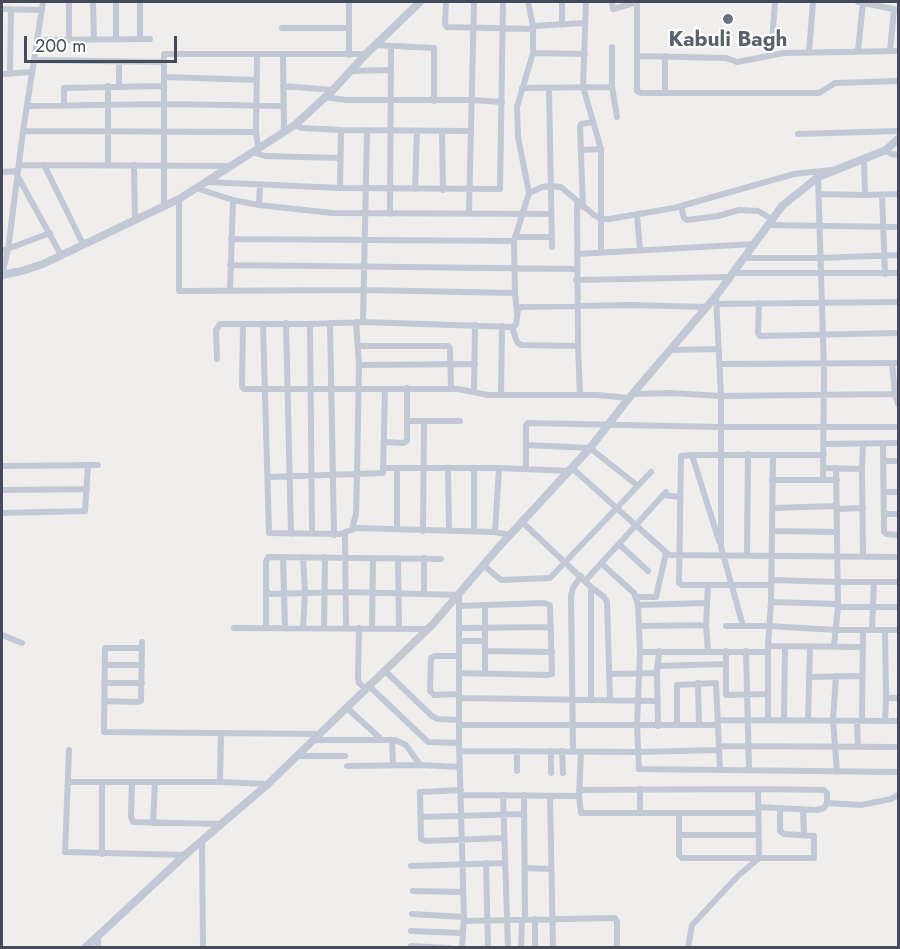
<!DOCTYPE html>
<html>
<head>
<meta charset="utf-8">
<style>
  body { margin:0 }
  #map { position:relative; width:900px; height:949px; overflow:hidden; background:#f0eeed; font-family:Jost,sans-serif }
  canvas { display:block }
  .frame { position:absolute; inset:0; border:3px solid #454b5b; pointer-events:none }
  .scale { position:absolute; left:24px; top:36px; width:153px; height:27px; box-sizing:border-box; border:3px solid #454b5b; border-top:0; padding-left:8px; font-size:18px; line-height:21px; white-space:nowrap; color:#454b5b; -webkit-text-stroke:4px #fff; paint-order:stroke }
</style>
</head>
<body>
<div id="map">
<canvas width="900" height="949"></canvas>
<div class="frame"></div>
<div class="scale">200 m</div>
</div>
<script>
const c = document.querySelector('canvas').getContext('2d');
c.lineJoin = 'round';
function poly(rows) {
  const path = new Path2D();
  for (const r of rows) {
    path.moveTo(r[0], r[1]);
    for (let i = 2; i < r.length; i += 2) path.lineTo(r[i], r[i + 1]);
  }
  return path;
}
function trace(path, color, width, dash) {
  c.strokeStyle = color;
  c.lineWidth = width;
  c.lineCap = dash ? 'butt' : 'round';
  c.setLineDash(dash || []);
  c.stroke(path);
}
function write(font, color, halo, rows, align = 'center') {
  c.font = font + ' Jost,sans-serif';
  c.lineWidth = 4.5;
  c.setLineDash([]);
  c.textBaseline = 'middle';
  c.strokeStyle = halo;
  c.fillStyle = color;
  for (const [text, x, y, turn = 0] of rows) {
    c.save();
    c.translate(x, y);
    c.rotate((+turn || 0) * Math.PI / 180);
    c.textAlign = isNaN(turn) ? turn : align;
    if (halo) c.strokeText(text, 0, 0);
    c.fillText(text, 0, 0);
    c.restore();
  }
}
const minor = poly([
  [69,2,69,40],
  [93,2,94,40],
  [116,2,116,40],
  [140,2,140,39],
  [446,2,445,24,447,27,533,29],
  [586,2,583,87,601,149,601,252],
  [612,2,613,9,634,3,637,5,637,91,641,93,819,93,835,83,898,81],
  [858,2,898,10],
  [2,9,42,10],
  [562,24,562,2],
  [533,26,585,23],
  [282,28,349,28],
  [38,40,150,39],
  [375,45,434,48,434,101],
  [612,47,612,87,617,117],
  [858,51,863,3],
  [890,51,894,9],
  [809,52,813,2],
  [533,53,585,54],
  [257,55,256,132,258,147],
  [283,55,284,131],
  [349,55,349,2],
  [771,55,775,2],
  [638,56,726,58,737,62,784,53,898,51],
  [665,56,665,93],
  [34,60,164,62],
  [352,71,391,70],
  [2,74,32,72],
  [10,74,11,9],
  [164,77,257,80],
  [119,86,119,61],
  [283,86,333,90],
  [522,88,612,87],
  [549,88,552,247],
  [324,97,346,100,471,100,502,102],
  [64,105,64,88,164,86],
  [28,106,165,104,284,106],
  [295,125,302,128,341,130,469,131],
  [23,131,256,132],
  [442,131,443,190],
  [798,134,898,131],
  [581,150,601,149],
  [886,150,891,154,898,155],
  [252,152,265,156,340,158],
  [864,159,865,195,898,194],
  [19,165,231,166],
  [44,165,83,244],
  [108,165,108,86],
  [134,165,135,220],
  [2,172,18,171],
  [17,175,61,255],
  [818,177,824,371,823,479],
  [207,182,340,188,500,189,503,2],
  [196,188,233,200,259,205,332,213,551,214],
  [340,188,341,130],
  [415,189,417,131],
  [529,193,542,187,551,186,561,187,594,215,602,219,609,219,674,208,794,174,831,170],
  [819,194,865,195],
  [882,195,885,274],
  [179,199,179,291,363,290,515,293,514,241,529,193,518,137,517,107,533,53,533,26,528,2],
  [259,205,260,185],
  [681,206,684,218,687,220,718,216,739,210,758,211,772,219],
  [164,207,164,54,366,54],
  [583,207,580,126,581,124,593,122],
  [469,212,474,2],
  [390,214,391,47],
  [637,215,640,250],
  [768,225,898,227],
  [515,237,551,237],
  [231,239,514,241],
  [2,251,50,233],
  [577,254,754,244],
  [744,258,820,258,898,255],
  [230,265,577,269],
  [732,273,898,273],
  [2,275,8,250,23,131,43,2],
  [576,280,728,277],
  [230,291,233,200],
  [515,293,517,312],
  [716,296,721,396,721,547,743,626],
  [759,303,758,333,760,336,898,333],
  [716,304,898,302],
  [363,322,367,130],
  [286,323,291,534],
  [330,323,334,535],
  [243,324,242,386,244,389,458,389,488,395,597,395,629,398],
  [263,324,269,533,340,534,357,528,495,532,510,535],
  [310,324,312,534],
  [512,327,517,342,521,345,578,346,577,201],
  [359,346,448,346,450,348,451,389],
  [578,346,580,395],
  [670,350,719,349],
  [217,359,216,330,220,324,310,324,363,322,512,327,516,325,518,309,522,307,631,305,706,307],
  [892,363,895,394,898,404],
  [720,364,898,363],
  [359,365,475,364],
  [474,392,475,325],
  [633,394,671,393,721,396,895,394],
  [501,395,502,326],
  [407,421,460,421],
  [384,442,403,443,407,441,407,388],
  [824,444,898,443],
  [883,444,884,532,886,534,898,535],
  [526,445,590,448,638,486],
  [692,455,719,541],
  [884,461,898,461],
  [2,466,98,465],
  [384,468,499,468,570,471],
  [448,468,449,531],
  [474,468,474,532],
  [572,468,669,555,898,557],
  [824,468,862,469,863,556],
  [526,469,526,426,528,423,720,427,898,427],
  [862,469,863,444],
  [268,477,383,473,385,389],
  [772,480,837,480],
  [2,490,87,489],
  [885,492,898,492],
  [663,495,680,497],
  [773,508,836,506],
  [837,509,863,508],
  [2,513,85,511,88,465],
  [885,514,898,514],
  [522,522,591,587,591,700],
  [352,529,356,514,357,475,359,365,356,322],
  [397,529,397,468],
  [423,531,424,421],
  [772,531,837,532],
  [495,532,499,468],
  [345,533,346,628],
  [619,544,648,571],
  [747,554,748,454],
  [283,557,285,628],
  [303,557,305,593,303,628],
  [398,558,399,628],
  [424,558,424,594],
  [441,559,268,557,266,562,266,589,268,593,270,594,347,592,459,595,459,743,464,917,462,948],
  [601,563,634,593,638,605,640,652,637,726,639,769,898,772],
  [483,565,501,580,550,578,651,472],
  [772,580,838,582,898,582],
  [585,581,666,492],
  [771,585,682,585,679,583,681,456,692,455,824,455],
  [591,587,604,597,607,602,610,700],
  [636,597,656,597,666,553],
  [771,602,837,604],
  [638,605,707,603],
  [459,606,544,603,550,605,552,674,547,675,459,673],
  [838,607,898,607],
  [640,626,706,625],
  [726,626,769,626,836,630,898,630],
  [234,628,428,629],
  [266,628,266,592],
  [324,628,325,557],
  [359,628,358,677,359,683,365,688],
  [372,628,373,558],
  [459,628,551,627],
  [872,630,874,582],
  [2,635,22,643],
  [459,641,485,641],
  [768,646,862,647],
  [834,646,838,607,836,468],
  [142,648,105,648,104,732,318,734],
  [485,651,552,652],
  [708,651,706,625,708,585],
  [726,651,726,695,768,694],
  [746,651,749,769],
  [640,652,768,652],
  [459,656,435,656,431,658,430,691,434,695,459,694],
  [105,665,142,665],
  [657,666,726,664],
  [384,670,432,716,438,719,459,720],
  [485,674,485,605],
  [609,674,657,673],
  [836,676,833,720,837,772],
  [810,677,862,676],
  [104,683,142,683],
  [698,683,699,725],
  [368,685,428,742,459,743],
  [459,698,658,701],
  [886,698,898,698],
  [104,701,136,702,141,701,142,642],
  [346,707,381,739],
  [718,720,898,721],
  [808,720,810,647],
  [768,721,768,646,771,602,773,455],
  [784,721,785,646],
  [857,721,858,747],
  [862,721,863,630],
  [885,721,886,698,885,630],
  [459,725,718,725],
  [677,725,677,685,716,683,720,770],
  [658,726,657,673,659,651],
  [313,740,395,740,406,745,420,765],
  [392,740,393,765],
  [719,746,898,747],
  [69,750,65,852,185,855],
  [459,751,638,752,719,750],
  [562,751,563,773],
  [573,751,571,596,573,588,581,576],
  [581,752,579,796,581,813,758,813],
  [296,756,345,756],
  [347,766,420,765,460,767],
  [517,771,517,751],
  [551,773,551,751],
  [68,782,220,782,268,784],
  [132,782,131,816,133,822,221,824],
  [220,782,221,733],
  [461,790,420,792,421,839,426,841,504,838],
  [579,790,758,789,824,790,827,793,827,803],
  [461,795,579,796],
  [503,795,508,948],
  [524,795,525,920],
  [550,796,553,948],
  [758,807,817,810,824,808,827,803,861,805,891,799,898,795],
  [803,809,804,835],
  [640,813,640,789],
  [679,813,679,855,682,858,814,858,814,836,784,834,780,831,780,808],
  [421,817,524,814],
  [153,823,155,782],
  [679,835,757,835],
  [202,841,203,948],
  [102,854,102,782],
  [486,863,488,948],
  [411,866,505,863],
  [525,868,551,869],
  [413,891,463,892],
  [412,914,464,917],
  [535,919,535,948],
  [464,921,615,918,617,922,617,948],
  [411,931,462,933],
  [411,946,449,948],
  [98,948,98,935],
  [521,948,522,920],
  [688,948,692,925,738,876,759,858,758,789]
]);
const tertiary = poly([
  [2,275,22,271,43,264,179,199,295,125,333,90,366,54,420,2],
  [85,948,185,855,268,784,433,624,497,549,590,448,629,398,716,296,782,206,818,177,886,150,898,139]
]);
const markers = [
  [728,19,6,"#6b7280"]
];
const worshipNames = [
  ["Kabuli Bagh",728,41]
];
trace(minor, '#c3c8d5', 6);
trace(tertiary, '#c3c8d5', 8);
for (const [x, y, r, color] of markers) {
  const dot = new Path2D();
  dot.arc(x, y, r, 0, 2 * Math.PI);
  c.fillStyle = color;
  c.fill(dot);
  trace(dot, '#fff', 2);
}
write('bold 21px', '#5b616d', '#fff', worshipNames);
</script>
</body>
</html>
